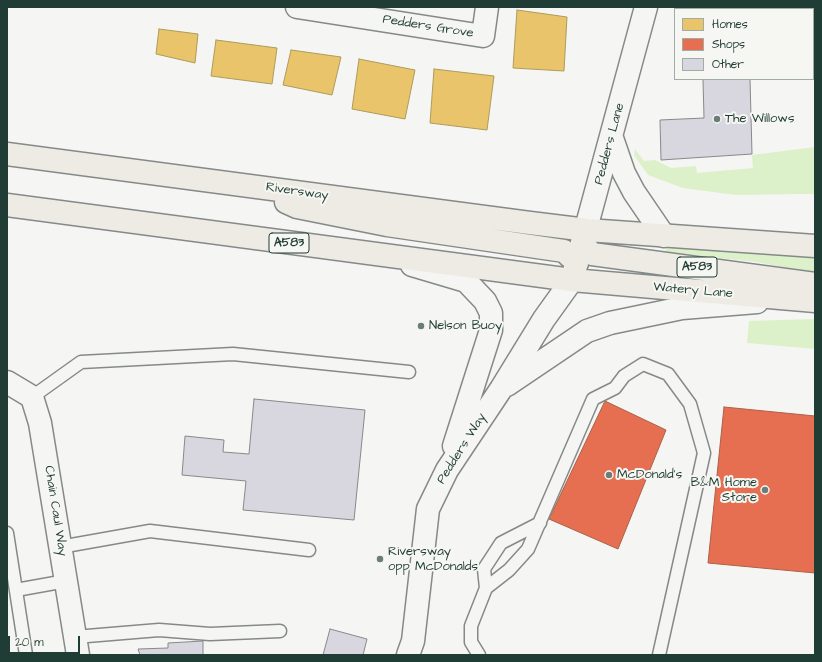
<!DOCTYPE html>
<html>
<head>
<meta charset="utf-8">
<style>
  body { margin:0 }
  #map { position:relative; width:822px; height:662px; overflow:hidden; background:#f5f5f3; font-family:"Architects Daughter",sans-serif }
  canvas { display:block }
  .frame { position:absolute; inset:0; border:8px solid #1f3d34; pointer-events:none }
  .legend { position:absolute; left:674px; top:8px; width:140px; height:72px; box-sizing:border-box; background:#f6f6f2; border:1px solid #a0aca6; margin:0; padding:5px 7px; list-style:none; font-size:12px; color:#1f3d34 }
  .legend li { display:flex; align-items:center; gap:8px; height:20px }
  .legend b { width:20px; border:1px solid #a0aca6 }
  .scale { position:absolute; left:8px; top:636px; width:72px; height:18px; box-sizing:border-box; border:2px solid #1f3d34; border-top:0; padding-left:5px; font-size:12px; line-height:14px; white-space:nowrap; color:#1f3d34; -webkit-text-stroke:3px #f6f6f2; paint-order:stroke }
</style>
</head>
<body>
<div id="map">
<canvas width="822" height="662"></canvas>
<div class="frame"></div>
<ul class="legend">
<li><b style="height:11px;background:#e9c46a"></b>Homes</li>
<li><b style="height:11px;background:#e76f51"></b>Shops</li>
<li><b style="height:11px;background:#d8d6de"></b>Other</li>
</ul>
<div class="scale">20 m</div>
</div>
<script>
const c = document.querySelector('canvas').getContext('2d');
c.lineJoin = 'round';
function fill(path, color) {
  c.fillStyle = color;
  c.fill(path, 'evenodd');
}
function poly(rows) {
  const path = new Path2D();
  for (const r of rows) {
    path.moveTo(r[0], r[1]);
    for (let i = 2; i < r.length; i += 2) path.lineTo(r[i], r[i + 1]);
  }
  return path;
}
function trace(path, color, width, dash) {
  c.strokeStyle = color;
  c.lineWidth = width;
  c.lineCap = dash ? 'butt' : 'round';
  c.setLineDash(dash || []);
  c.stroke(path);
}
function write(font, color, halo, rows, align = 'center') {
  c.font = font + ' "Architects Daughter",sans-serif';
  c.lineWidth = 4;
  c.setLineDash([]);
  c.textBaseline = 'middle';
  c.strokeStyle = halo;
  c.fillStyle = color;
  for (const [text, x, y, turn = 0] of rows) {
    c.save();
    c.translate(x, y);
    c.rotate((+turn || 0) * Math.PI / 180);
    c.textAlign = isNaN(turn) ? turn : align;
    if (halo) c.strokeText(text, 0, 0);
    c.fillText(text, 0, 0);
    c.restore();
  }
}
const green = poly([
  [815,147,815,194,797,194,736,195,683,188,648,175,634,155,635,149,644,161,655,160,671,168,696,166,697,173,753,168,752,155],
  [668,243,815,256,815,274,757,262,665,252],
  [815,319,815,349,747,343,749,321]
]);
const homes = poly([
  [706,7,761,7,760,9,706,9,706,7],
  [517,10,567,17,564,71,513,68,517,10],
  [159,29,198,34,195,63,156,54,159,29],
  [216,40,277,48,272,84,211,76,216,40],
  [291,50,341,57,332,95,283,85,291,50],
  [359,59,415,70,405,119,352,109,359,59],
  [434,69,494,76,487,130,430,123,434,69]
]);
const shops = poly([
  [605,401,666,430,618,549,549,519,605,401],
  [724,407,815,416,815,573,708,563,724,407]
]);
const building = poly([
  [703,79,750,79,752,154,661,160,660,120,704,118,703,79],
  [254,399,365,410,354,520,243,510,246,481,182,475,185,436,224,440,223,452,249,454,254,399],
  [330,629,367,639,363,655,323,655,330,629],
  [203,641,203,655,140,655,138,649,168,648,168,643,203,641]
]);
const service = poly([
  [32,397,81,362,233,354,409,372],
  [7,533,26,655],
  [60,547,150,531,309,550],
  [486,588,484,569,501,543,540,523],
  [16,590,66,581],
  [75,637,159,630,210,634,280,631],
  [479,655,471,642,471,626,486,588,509,570,528,549,593,399,615,388,624,376,643,364,668,374,690,404,704,453,659,655]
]);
const minor = poly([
  [297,7,483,36,487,7],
  [7,382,32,397,40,423,78,655]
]);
const tertiary = poly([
  [612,138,624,173,634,192,664,236],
  [412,265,466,281,485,301,491,313,491,330,454,446],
  [507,385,587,331,610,323,682,308,757,302],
  [408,655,413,641,428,509,447,470,501,389,544,319,572,280,646,7]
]);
const trunk = poly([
  [7,154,530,223,587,230,815,246],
  [286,202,297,207,387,225,564,251,577,263],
  [7,205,572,280,815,301],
  [583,244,592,254,815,284]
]);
const markers = [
  [717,119,4,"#6a7d77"],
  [421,326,4,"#6a7d77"],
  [609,475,4,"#6a7d77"],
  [765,490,4,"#6a7d77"],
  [380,559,4,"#6a7d77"]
];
const shields = [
  [289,243,40],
  [697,267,40]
];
const shieldNames = [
  ["A583",289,243],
  ["A583",697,267]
];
const streetNames = [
  ["Pedders Grove",428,27,9],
  ["Pedders Lane",610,144,-75],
  ["Riversway",297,192,8],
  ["Watery Lane",693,291,5],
  ["Pedders Way",462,449,-58],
  ["Chain Caul Way",55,511,81]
];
const poiNames = [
  ["The Willows",725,119],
  ["Nelson Buoy",429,326],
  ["McDonald's",617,475],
  ["B&M Home",757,483,"right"],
  ["Store",757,498,"right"],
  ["Riversway",388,552],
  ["opp McDonalds",388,567]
];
fill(green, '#dcf0c9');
fill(homes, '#e9c46a');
trace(homes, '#ac9c5a', 1);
fill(shops, '#e76f51');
trace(shops, '#ab6048', 1);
fill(building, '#d8d6de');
trace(building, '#858a88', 1);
trace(service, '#858a88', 15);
trace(minor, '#858a88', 25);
trace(tertiary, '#858a88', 25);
trace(trunk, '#858a88', 25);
trace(service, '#f5f5f3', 12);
trace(minor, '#f5f5f3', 22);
trace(tertiary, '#f5f5f3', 22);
trace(trunk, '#eeebe4', 22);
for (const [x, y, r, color] of markers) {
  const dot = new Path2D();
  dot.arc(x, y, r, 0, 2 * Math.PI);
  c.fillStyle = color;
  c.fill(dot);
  trace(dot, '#f6f6f2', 1.5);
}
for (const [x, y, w] of shields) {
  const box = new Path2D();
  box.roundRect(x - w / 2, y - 10, w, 20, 3);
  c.fillStyle = '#f6f6f2';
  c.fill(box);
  trace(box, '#1f3d34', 1);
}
write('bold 12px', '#1f3d34', null, shieldNames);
write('13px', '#1f3d34', '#f6f6f2', streetNames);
write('13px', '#1f3d34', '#f6f6f2', poiNames, 'left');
</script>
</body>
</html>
